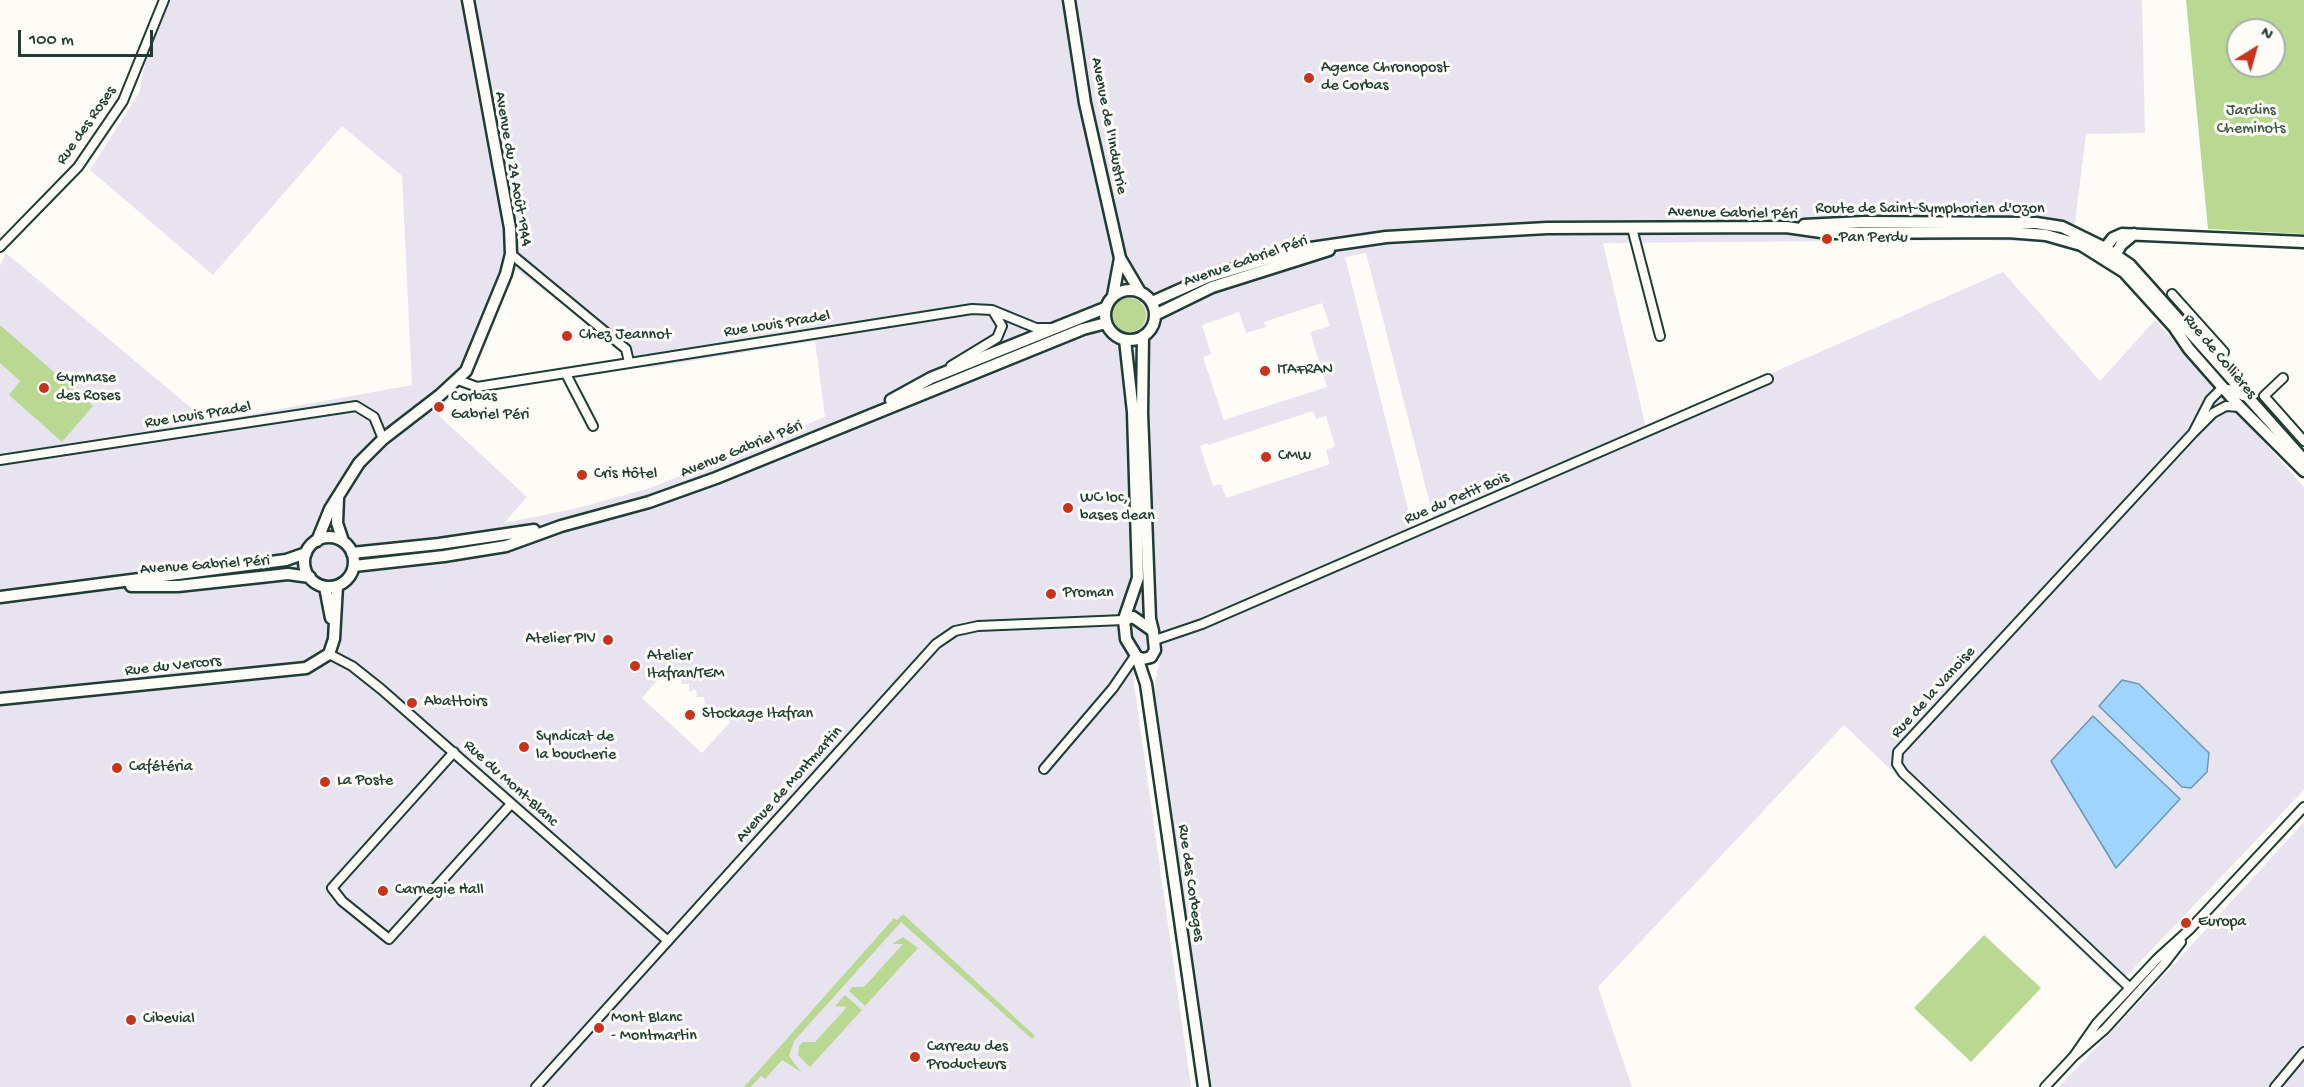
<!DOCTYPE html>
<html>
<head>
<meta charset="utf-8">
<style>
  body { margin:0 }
  #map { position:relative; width:2304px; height:1087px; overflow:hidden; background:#fdfcf7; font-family:"Gochi Hand",sans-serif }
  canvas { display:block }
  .north { position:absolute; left:2226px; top:18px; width:60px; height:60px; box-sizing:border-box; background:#fdfcf7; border:2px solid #a4b0a9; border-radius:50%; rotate:37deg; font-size:16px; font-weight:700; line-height:24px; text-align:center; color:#1f3d34 }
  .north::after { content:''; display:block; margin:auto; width:21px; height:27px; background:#c8321e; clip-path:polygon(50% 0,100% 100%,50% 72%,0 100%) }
  .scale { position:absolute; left:18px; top:30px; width:135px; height:27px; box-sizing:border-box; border:3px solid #1f3d34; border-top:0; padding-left:8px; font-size:18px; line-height:21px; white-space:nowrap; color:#1f3d34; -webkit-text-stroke:4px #fdfcf7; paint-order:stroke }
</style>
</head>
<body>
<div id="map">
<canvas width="2304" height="1087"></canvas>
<div class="north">N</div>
<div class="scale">100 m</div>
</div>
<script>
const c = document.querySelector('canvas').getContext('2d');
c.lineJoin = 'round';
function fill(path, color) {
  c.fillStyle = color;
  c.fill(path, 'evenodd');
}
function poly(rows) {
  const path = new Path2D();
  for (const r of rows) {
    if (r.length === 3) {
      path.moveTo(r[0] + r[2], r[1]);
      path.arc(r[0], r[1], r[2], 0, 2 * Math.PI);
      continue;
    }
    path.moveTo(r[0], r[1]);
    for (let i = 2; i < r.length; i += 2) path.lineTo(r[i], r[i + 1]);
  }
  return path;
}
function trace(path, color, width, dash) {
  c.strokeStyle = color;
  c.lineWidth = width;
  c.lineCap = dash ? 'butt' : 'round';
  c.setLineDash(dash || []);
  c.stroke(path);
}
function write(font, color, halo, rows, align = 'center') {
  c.font = font + ' "Gochi Hand",sans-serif';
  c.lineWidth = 6;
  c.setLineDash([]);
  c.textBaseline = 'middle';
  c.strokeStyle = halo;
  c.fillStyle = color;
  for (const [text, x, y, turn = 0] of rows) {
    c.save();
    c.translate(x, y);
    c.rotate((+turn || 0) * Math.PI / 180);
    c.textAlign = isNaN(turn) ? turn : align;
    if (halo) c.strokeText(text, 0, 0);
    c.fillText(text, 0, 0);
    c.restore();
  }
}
const built = poly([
  [158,0,2142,0,2145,133,2086,134,2075,223,2066,249,2039,242,1986,240,1603,243,1646,428,2003,272,2100,381,2155,320,2304,487,2304,790,2117,986,1844,725,1598,987,1632,1087,1212,1087,1153,693,1162,648,1133,677,1191,1087,0,1087,0,266,6,253,208,422,412,385,402,176,342,126,213,275,90,170,139,93],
  [1366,253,1436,528,1415,537,1345,257],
  [514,268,648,368,815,341,825,417,650,488,574,509,504,523,527,497,435,412,452,397,471,373],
  [1322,303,1330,326,1310,332,1327,387,1224,420,1203,357,1211,354,1202,325,1239,312,1246,333,1266,327,1264,322],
  [1313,411,1316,419,1326,416,1335,446,1326,450,1330,464,1226,498,1221,484,1213,486,1200,446,1207,443,1208,445],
  [666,670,674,670,675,677,681,677,682,684,689,684,689,691,696,690,697,697,704,697,705,705,712,704,712,711,720,711,720,718,731,721,702,753,642,698],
  [2304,822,2304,1087,2059,1087,2146,995]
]);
const green = poly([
  [2186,0,2304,0,2304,234,2208,229],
  [2238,30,2274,30,2274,66,2238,66],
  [1129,315,17],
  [0,325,93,406,62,442,9,395,20,381,0,363],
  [903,914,1035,1036,1032,1039,901,922,794,1041,789,1056,801,1072,782,1060,765,1079,761,1076,751,1087,744,1087,894,918,897,920],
  [1984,935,2041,988,1971,1062,1914,1008],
  [903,937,918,948,865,1006,849,991,852,987,864,987,903,944,892,944],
  [845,995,862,1010,810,1067,798,1055,799,1046,803,1042,815,1042,847,1007,835,1006]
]);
const water = poly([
  [2122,680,2139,684,2209,753,2207,772,2191,788,2182,787,2099,706,2122,680],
  [2093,716,2180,799,2116,868,2051,761,2093,716]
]);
const street = poly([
  [1632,228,1660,336],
  [0,247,78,167,123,101,164,0],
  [511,254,626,349,629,362],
  [2172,294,2224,352],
  [951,366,997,338,1002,326,993,311],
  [566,374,593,426],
  [2283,378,2264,396,2304,441],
  [458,380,477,387,972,309,992,310,1036,328,1050,328],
  [2240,407,2226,406,2213,413,2193,433,2210,400,2220,390,2229,389,2243,396],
  [0,460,356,406,374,417,383,439],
  [1155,640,1202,624,1768,379],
  [329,654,352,666,381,689,668,941],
  [454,752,332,888,342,901,389,939,511,804],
  [1044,769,1113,688,1135,656],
  [2130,988,1903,773,1897,764,1898,752,2193,433],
  [2074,1056,2097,1023,2157,959,2190,929,2304,807],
  [536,1087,936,644,955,631,978,626,1124,620],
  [2045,1087,2074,1056,2105,1029,2164,964,2181,942],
  [2275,1087,2304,1052]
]);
const secondary = poly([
  [1069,0,1085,103,1120,258,1140,292],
  [1804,225,1864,222,2036,223,2062,227,2105,248,2130,265,2304,460],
  [2102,252,2113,238,2122,234,2304,242],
  [2113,259,2121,245,2134,234],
  [1130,315,25],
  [1113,296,1120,258],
  [1152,302,1208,277,1297,250,1386,237,1547,228,1786,227,1828,233,2008,232,2046,235,2081,245,2124,272,2174,327,2189,349,2240,407,2304,471],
  [1155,315,1212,287,1329,250],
  [1143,336,1142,413,1150,619,1153,631],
  [891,400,931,378,1105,308],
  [338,498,337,523,343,541],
  [329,562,25],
  [317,541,330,509,359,463,383,439,440,395,466,371,506,274,511,254,510,228,468,0],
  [352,553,439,544,534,530],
  [354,566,444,556,506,546,561,526,649,502,716,478,1083,329,1106,323],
  [131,586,178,586,288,574,310,577],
  [325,587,331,618],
  [0,597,286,560,306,553],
  [1133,617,1153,631,1155,650,1151,657,1143,659,1137,657,1126,639,1124,620,1133,617],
  [1124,619,1138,578,1133,412,1125,340],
  [1137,657,1146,684,1204,1087],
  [0,699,306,668,329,654,334,639,337,586]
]);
const markers = [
  [1309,78,6,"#c8321e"],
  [1827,239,6,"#c8321e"],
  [567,336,6,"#c8321e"],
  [1265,371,6,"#c8321e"],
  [44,388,6,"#c8321e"],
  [439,407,6,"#c8321e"],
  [1266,457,6,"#c8321e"],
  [582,475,6,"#c8321e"],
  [1068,508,6,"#c8321e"],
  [1051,594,6,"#c8321e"],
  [608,640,6,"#c8321e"],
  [635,666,6,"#c8321e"],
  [412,703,6,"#c8321e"],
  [690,715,6,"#c8321e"],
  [524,747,6,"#c8321e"],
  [117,768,6,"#c8321e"],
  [325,782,6,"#c8321e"],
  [383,891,6,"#c8321e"],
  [2186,923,6,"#c8321e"],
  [131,1020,6,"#c8321e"],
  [599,1028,6,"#c8321e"],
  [915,1057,6,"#c8321e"]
];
const poiNames = [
  ["Agence Chronopost",1321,69],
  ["de Corbas",1321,87],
  ["Pan Perdu",1839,239],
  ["Chez Jeannot",579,336],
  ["ITAFRAN",1277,371],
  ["Gymnase",56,379],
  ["des Roses",56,397],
  ["Corbas",451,398],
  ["Gabriel Péri",451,416],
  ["CMW",1278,457],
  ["Cris Hôtel",594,475],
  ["WC loc,",1080,499],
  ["bases clean",1080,517],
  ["Proman",1063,594],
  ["Atelier PIV",596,640,"right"],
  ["Atelier",647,657],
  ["Itafran/TEM",647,675],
  ["Abattoirs",424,703],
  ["Stockage Itafran",702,715],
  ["Syndicat de",536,738],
  ["la boucherie",536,756],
  ["Cafétéria",129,768],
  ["La Poste",337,782],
  ["Carnegie Hall",395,891],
  ["Europa",2198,923],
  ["Mont Blanc",611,1019],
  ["- Montmartin",611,1037],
  ["Cibevial",143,1020],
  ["Carreau des",927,1048],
  ["Producteurs",927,1066]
];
const parkNames = [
  ["Jardins",2251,112],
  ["Cheminots",2251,130]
];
const streetNames = [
  ["Rue des Roses",87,126,-55],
  ["Avenue de l'Industrie",1108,126,79],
  ["Avenue du 24 Août 1944",512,169,80],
  ["Route de Saint-Symphorien d'Ozon",1930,210],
  ["Avenue Gabriel Péri",1733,214,1],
  ["Avenue Gabriel Péri",1246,262,-19],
  ["Rue Louis Pradel",777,325,-9],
  ["Rue de Collières",2219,357,50],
  ["Rue Louis Pradel",198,416,-9],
  ["Avenue Gabriel Péri",742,450,-22],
  ["Rue du Petit Bois",1457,499,-23],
  ["Avenue Gabriel Péri",205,566,-4],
  ["Rue du Vercors",173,667,-6],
  ["Rue de la Vanoise",1934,693,-48],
  ["Rue du Mont-Blanc",510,784,42],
  ["Avenue de Montmartin",790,785,-48],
  ["Rue des Corbeges",1190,883,82]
];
fill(built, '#e7e4f0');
fill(green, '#b9d992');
fill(water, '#9ed4fd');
trace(water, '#6b98ad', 1.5);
trace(street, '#1f3d34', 12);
trace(secondary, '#1f3d34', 15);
trace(street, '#fdfcf7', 8);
trace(secondary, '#fdfcf7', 10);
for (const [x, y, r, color] of markers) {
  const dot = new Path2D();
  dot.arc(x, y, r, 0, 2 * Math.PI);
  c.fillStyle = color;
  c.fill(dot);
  trace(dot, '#fdfcf7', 2);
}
write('16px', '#1f3d34', '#fdfcf7', poiNames, 'left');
write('16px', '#3e5c47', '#fdfcf7', parkNames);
write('16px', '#1f3d34', '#fdfcf7', streetNames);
</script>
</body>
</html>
